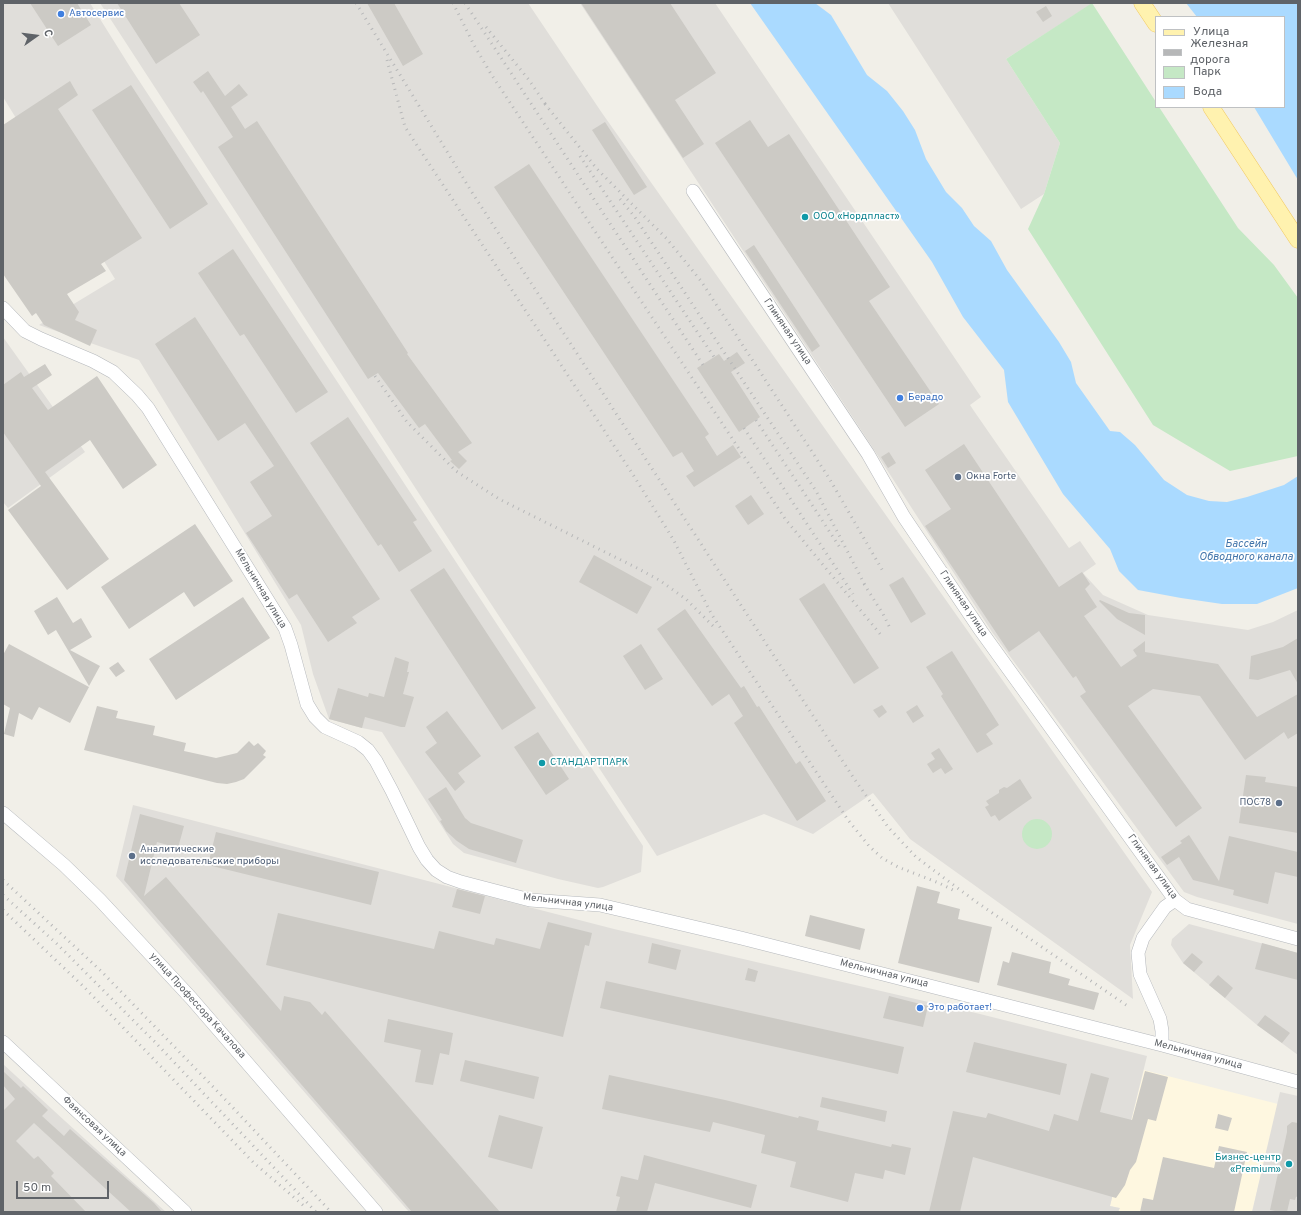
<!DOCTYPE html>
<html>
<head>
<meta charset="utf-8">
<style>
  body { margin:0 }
  #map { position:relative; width:1301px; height:1215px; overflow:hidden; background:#f1efe8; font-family:Overpass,sans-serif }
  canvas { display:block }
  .frame { position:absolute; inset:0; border:4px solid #5f6368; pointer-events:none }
  .legend { position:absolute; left:1155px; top:16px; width:130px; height:92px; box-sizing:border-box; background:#fff; border:1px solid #bfc1c3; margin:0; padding:5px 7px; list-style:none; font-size:12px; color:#5f6368 }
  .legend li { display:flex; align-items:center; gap:8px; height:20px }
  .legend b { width:20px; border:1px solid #bfc1c3 }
  .north { position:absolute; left:16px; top:16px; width:40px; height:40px; -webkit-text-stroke:3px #fff; paint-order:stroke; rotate:76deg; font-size:11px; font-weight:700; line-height:16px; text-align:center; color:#5f6368 }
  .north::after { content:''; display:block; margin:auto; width:14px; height:18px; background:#5f6368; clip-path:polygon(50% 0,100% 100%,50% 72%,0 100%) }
  .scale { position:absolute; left:16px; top:1181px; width:93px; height:18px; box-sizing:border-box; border:2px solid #5f6368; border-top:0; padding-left:5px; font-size:12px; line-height:14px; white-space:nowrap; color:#5f6368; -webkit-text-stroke:3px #fff; paint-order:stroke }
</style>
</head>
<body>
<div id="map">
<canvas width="1301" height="1215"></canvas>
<div class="frame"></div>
<ul class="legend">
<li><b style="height:5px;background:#fff2af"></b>Улица</li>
<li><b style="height:5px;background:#b6b7b8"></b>Железная дорога</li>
<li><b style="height:11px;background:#c5e8c5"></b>Парк</li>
<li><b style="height:11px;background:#aadaff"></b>Вода</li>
</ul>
<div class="north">С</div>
<div class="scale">50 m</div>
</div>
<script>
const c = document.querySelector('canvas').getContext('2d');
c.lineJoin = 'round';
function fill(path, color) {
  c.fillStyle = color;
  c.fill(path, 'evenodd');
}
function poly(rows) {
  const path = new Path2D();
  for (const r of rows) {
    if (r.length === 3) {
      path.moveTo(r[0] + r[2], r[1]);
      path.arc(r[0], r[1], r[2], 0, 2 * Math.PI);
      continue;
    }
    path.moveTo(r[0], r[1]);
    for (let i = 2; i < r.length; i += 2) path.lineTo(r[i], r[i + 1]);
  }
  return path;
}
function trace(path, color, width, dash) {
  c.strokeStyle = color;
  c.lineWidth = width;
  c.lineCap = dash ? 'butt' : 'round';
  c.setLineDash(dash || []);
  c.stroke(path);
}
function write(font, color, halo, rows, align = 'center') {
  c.font = font + ' Overpass,sans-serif';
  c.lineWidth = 3.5;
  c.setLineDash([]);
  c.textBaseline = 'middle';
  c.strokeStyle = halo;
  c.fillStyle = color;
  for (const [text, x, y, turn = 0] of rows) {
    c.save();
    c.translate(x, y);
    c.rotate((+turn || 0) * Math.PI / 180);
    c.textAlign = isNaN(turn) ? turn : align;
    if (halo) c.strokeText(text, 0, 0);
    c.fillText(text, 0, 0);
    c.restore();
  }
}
const commercial = poly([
  [1144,1070,1278,1104,1252,1212,1118,1212,1119,1208,1110,1206]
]);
const industrial = poly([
  [3,3,90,3,132,70,643,846,641,872,603,887,598,888,558,879,464,853,453,844,382,732,362,728,329,719,313,674,301,625,139,360,39,325,115,279,3,97],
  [100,3,528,3,602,113,1152,892,1130,945,1133,999,910,839,873,793,813,834,764,814,657,856,470,572],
  [580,3,715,3,981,397,970,405,974,411,1069,548,1080,541,1096,564,1083,573,1103,595,1148,615,1248,630,1273,622,1298,610,1298,924,1197,897,1184,892,992,632,867,439],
  [888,3,1093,3,1006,59,1060,143,1044,194,1021,209],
  [3,337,85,452,8,508,3,502],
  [133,805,614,929,980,1014,1147,1056,1110,1206,1120,1208,1118,1212,409,1212,116,876],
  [1189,924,1298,953,1298,1055,1257,1025,1183,963,1171,945,1172,939],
  [3,1064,65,1121,166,1212,3,1212],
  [1280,1092,1298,1096,1298,1212,1252,1212]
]);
const green = poly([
  [1092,3,1156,102,1156,107,1159,107,1238,228,1274,265,1298,298,1298,456,1230,471,1153,425,1028,229,1044,194,1060,143,1006,59],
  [1037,834,15]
]);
const water = poly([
  [750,3,815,3,831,15,867,75,887,91,903,111,915,130,926,159,946,192,962,208,974,226,991,241,1007,270,1059,342,1071,362,1076,383,1110,431,1120,432,1135,445,1164,480,1187,495,1209,501,1227,502,1247,497,1284,485,1298,476,1298,588,1257,604,1222,604,1181,598,1138,590,1119,571,1110,549,1063,494,1008,402,1004,370,963,317,932,262],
  [1186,3,1298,3,1298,180,1254,107,1284,107,1284,17,1197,17]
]);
const building = poly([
  [30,3,77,3,91,25,58,46],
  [117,3,179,3,200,35,156,64],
  [367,3,394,3,423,54,403,66],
  [581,3,670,3,716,73,675,100,704,144,683,158],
  [1046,6,1052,16,1043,22,1036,12],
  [208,71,225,96,239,84,248,95,231,107,245,129,257,121,408,353,407,354,472,443,458,452,467,461,459,469,450,461,452,460,425,424,419,428,378,373,368,379,218,147,233,137,203,91,201,93,193,82],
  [70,81,78,95,58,109,142,238,101,264,106,271,67,294,79,312,75,320,97,330,90,346,44,325,36,313,32,316,3,274,3,125],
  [131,85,208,204,170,229,92,110],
  [750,120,768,147,789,134,890,287,869,301,939,404,905,427,715,143],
  [605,122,647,187,634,195,592,130],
  [529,164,709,434,705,437,717,456,733,445,741,457,694,487,686,476,694,471,682,452,673,457,494,187],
  [754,245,820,346,812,352,745,251],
  [233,249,328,392,296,413,244,334,240,336,198,273],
  [195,317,380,599,352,617,357,623,328,642,297,594,289,599,246,533,272,516,250,482,274,466,245,423,218,441,155,344],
  [737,352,745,363,731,372,760,417,739,432,697,368,719,354,724,361],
  [45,364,52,375,32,388,48,410,97,376,157,465,123,489,90,440,45,472,109,559,67,590,8,510,41,486,3,432,3,385,21,372,24,377],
  [348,417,417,520,413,522,432,551,399,572,381,544,378,546,310,443],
  [964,444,1059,587,1082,572,1090,584,1085,589,1097,607,1084,616,1121,667,1137,656,1133,650,1145,641,1145,652,1218,664,1257,717,1298,694,1298,733,1288,739,1284,732,1245,760,1200,696,1153,689,1128,706,1202,808,1176,827,1080,696,1086,692,1076,676,1073,678,1039,631,1009,652,925,526,951,509,925,470],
  [889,452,896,463,888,468,881,457],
  [751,495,764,514,748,525,735,506],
  [195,524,233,581,194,607,184,592,129,629,101,587],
  [594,555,652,587,637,614,579,582],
  [444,568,536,708,502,730,410,590],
  [903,577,926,614,911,623,889,585],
  [824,583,879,668,854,684,799,599],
  [57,597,73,623,81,618,92,637,70,650,100,666,89,686,56,630,48,635,34,611],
  [243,597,270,638,176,700,149,659],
  [1100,600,1129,613,1145,615,1145,635,1117,619,1099,601],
  [685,609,741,688,744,686,757,707,759,706,796,764,800,761,826,801,797,821,734,723,743,716,729,694,712,706,657,629],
  [1298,638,1298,684,1290,670,1258,680,1249,679,1251,656,1283,647],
  [9,644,89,687,70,723,39,707,32,720,19,713,14,737,4,734,10,708,3,704,3,655],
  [641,644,663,679,645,690,623,656],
  [952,651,999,725,986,734,993,744,977,753,941,696,943,694,926,667],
  [395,657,409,662,407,672,409,672,403,694,414,697,405,727,401,727,365,717,362,728,329,719,338,688,368,697,369,693,384,697],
  [118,662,125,671,116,677,109,668],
  [882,705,887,712,879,718,873,710],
  [917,705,924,716,913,723,906,712],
  [97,706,118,711,116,718,155,726,153,735,186,743,184,751,216,758,237,753,249,741,254,746,258,743,266,751,263,755,266,757,244,779,236,782,227,784,217,783,84,750],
  [447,711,481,756,458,773,465,782,455,791,425,752,437,743,426,727],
  [538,732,569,779,546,795,514,747],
  [939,748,953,769,945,774,941,768,933,773,927,764,935,759,931,753],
  [1246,775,1266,777,1265,782,1298,787,1298,833,1239,823],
  [1020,779,1032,798,999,821,995,815,991,817,985,807,989,805,986,801,999,793,999,790,1004,787,1007,788],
  [446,787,465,818,471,823,523,840,516,863,469,849,457,841,446,831,440,821,442,820,428,799],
  [140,814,184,826,178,848,157,842,144,896,166,877,281,1011,284,996,310,1002,322,1015,325,1011,500,1212,412,1212,124,880],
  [216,832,379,872,371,905,208,865],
  [1189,835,1219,881,1229,836,1298,852,1298,877,1275,872,1268,904,1233,895,1234,890,1193,880,1179,857,1167,865,1161,857,1182,843,1180,841],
  [917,886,940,892,937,903,960,909,958,919,992,927,979,983,898,963],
  [457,889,485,896,480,914,452,907],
  [278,913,434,949,439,931,494,945,496,938,540,949,548,922,592,933,589,946,585,945,563,1037,266,965],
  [810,915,865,929,860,950,805,936],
  [652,943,681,950,676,970,648,963],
  [1262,943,1298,953,1298,980,1255,969],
  [1012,952,1051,962,1049,973,1070,979,1068,985,1099,993,1094,1010,997,985,1003,961,1009,963],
  [1192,953,1203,962,1194,972,1183,963],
  [748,968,758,971,755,982,745,980],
  [1218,975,1233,988,1225,998,1209,985],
  [606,981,904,1047,898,1074,600,1008],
  [889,996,928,1006,923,1027,883,1018],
  [1265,1015,1290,1033,1282,1043,1257,1025],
  [388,1019,453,1033,449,1055,440,1053,433,1085,415,1082,421,1050,384,1042],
  [974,1042,1067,1064,1060,1095,966,1072],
  [465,1060,539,1077,534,1099,460,1081],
  [3,1071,21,1088,23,1086,48,1110,42,1116,64,1136,70,1129,154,1203,162,1212,131,1212,34,1123,16,1141,34,1159,38,1156,54,1173,51,1176,86,1212,3,1212,3,1111,15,1099,3,1085],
  [1145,1071,1168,1077,1156,1121,1148,1119,1136,1162,1130,1170,1125,1185,1116,1198,973,1157,960,1212,929,1212,953,1111,986,1118,988,1113,1049,1131,1054,1114,1078,1121,1091,1073,1109,1078,1100,1112,1132,1120],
  [609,1075,725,1100,798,1118,799,1116,819,1121,817,1130,891,1147,892,1144,911,1148,905,1175,885,1170,883,1179,855,1173,848,1202,790,1187,796,1162,761,1153,765,1135,713,1122,710,1132,602,1109],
  [822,1097,887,1111,885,1122,820,1107],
  [1218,1114,1232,1118,1228,1131,1215,1128],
  [499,1115,543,1127,532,1169,488,1157],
  [1292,1122,1298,1123,1298,1196,1296,1197,1295,1200,1290,1199,1287,1212,1280,1212,1270,1210,1287,1132,1287,1126],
  [1219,1146,1247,1152,1234,1212,1140,1212,1143,1198,1153,1200,1163,1157,1214,1168],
  [644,1155,757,1185,751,1208,655,1183,647,1212,616,1212,620,1197,616,1196,621,1176,638,1180]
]);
const minor = poly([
  [693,191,868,454,904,517,981,631,1175,900,1187,909,1298,939],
  [3,308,25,331,41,339,93,361,113,372,137,395,148,408,285,628,291,645,307,704,315,717,325,727,358,742,368,750,376,761,392,791,419,847,427,860,436,870,447,877,461,882,530,900,600,905,741,938,1162,1045,1298,1082],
  [3,813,64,865,100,900,191,998,376,1212],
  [3,1042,185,1212],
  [1162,1045,1162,1031,1160,1019,1140,974,1138,953,1143,938,1160,914,1165,907,1175,900]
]);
const major = poly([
  [1142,3,1156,24],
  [1211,107,1298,240]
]);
const rail = poly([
  [356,3,473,194,853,777,888,827,916,857,975,901,1129,1007],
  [453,3,474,45,491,74,786,520,881,635],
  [465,3,703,365],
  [486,27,529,80,548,108],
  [387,60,405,127,632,473,673,539,712,615,848,820,869,846,882,858,898,867,939,883,953,890],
  [545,104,597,169,667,239,701,281,829,478,884,573],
  [580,156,714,357],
  [620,199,634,216,816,491,866,587],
  [375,376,407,422,456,471,499,499,637,568,659,580,686,599,716,629],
  [756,420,841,549],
  [744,428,853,594],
  [864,584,883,614,891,630],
  [3,880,101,971,221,1095,331,1212],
  [3,895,56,943,154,1041,316,1212],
  [3,910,84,987,254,1163,304,1206]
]);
const markers = [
  [61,14,4,"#3f7fe0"],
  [805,217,4,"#0f9aa8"],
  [900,398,4,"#3f7fe0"],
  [958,477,4,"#5c6f8a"],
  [542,763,4,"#0f9aa8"],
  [1279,803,4,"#5c6f8a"],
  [132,856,4,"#5c6f8a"],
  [920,1008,4,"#3f7fe0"],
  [1289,1164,4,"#0f9aa8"]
];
const shopNames = [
  ["Автосервис",69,14],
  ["Берадо",908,398],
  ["Это работает!",928,1008]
];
const cultureNames = [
  ["ООО «Нордпласт»",813,217],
  ["СТАНДАРТПАРК",550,763],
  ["Бизнес-центр",1281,1158,"right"],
  ["«Premium»",1281,1170,"right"]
];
const streetNames = [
  ["Глиняная улица",787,332,56],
  ["Мельничная улица",260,589,59],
  ["Глиняная улица",963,604,56],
  ["Глиняная улица",1152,867,54],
  ["Мельничная улица",568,903,7],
  ["Мельничная улица",884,974,14],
  ["улица Профессора Качалова",197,1006,48],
  ["Мельничная улица",1198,1055,15],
  ["Фаянсовая улица",94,1127,43]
];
const serviceNames = [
  ["Окна Forte",966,477],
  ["ПОС78",1271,803,"right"],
  ["Аналитические",140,850],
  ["исследовательские приборы",140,862]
];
const waterNames = [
  ["Бассейн",1246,545],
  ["Обводного канала",1246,558]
];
fill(commercial, '#fef7e0');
fill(industrial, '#e0deda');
fill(green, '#c5e8c5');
fill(water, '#aadaff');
fill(building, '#cccac5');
trace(minor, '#b5b8bc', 14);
trace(major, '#f2c960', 17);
trace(minor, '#fff', 13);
trace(major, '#fff2af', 16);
trace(rail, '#b6b7b8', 3, [1, 5]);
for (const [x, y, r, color] of markers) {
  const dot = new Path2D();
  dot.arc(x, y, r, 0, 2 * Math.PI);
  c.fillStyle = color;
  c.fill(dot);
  trace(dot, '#fff', 1.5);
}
write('10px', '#366cbe', '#fff', shopNames, 'left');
write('10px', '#0d838f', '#fff', cultureNames, 'left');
write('10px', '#5f6368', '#fff', streetNames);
write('10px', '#4e5e75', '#fff', serviceNames, 'left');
write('italic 11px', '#4174aa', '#fff', waterNames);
</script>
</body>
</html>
